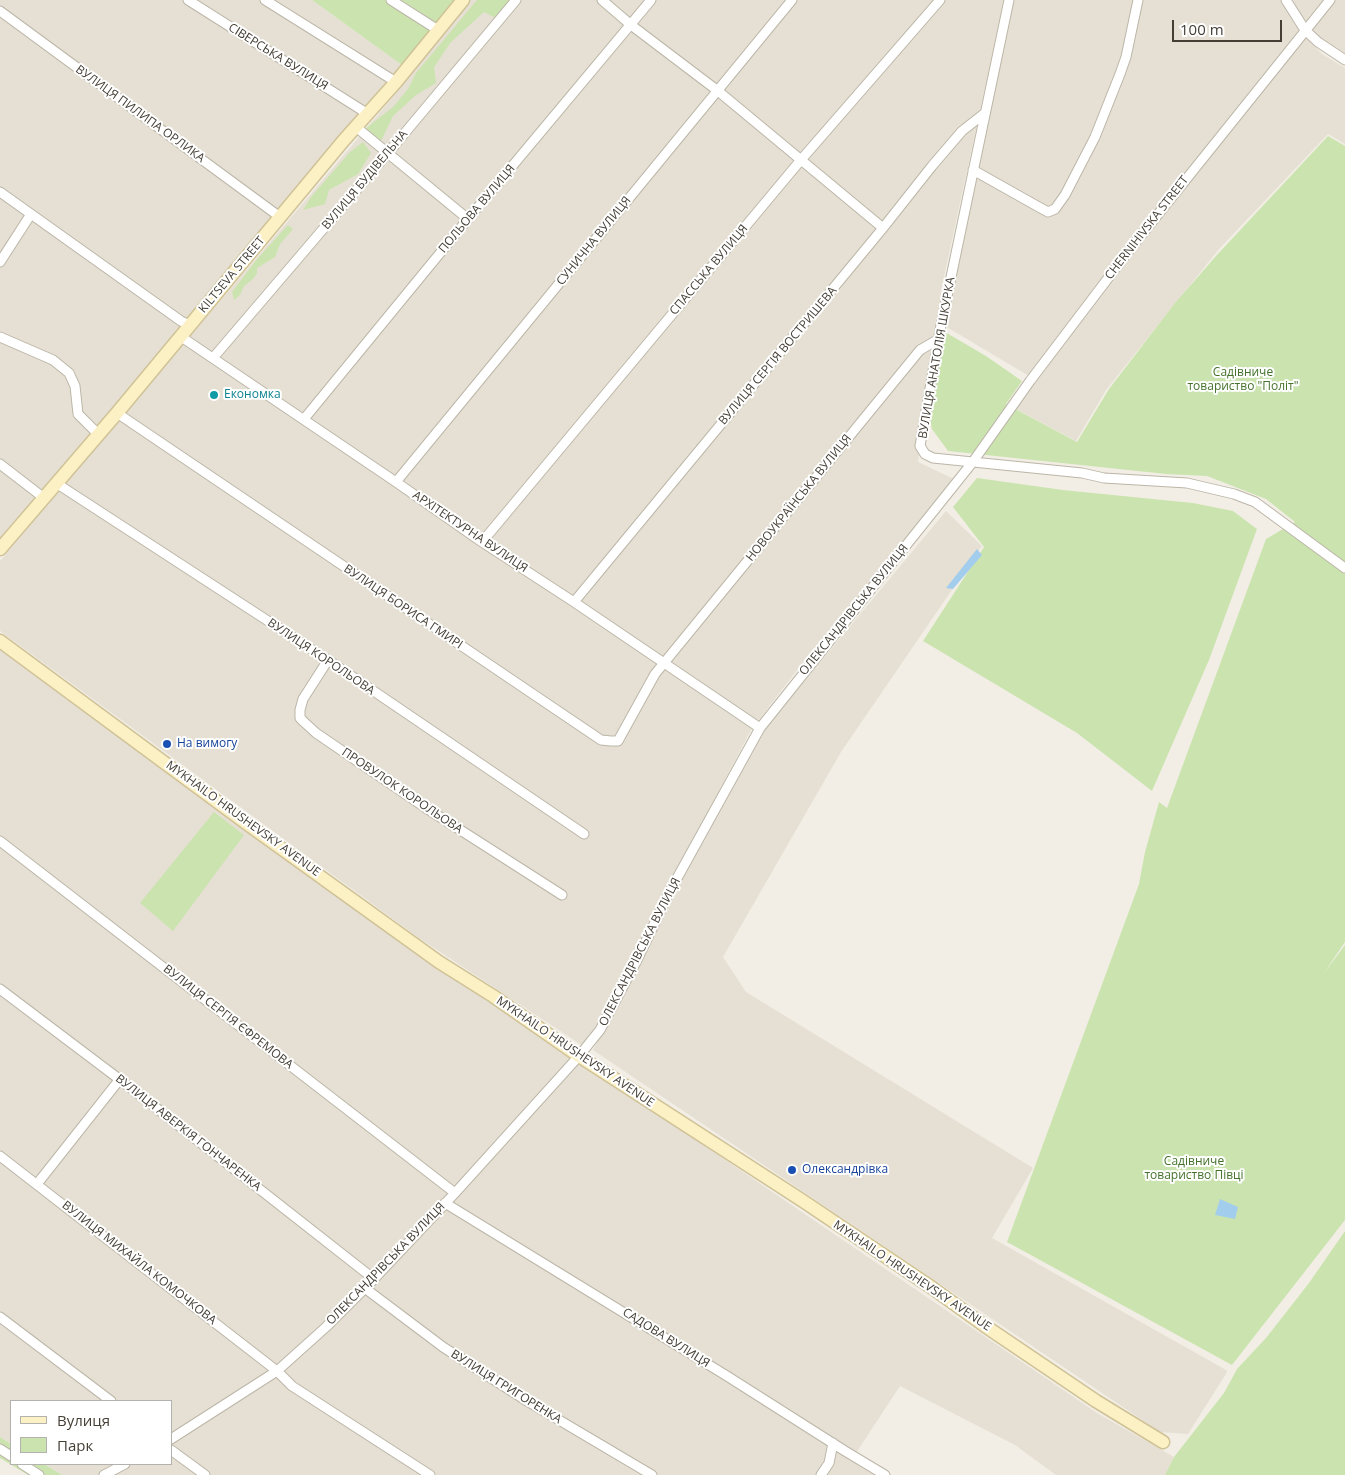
<!DOCTYPE html>
<html>
<head>
<meta charset="utf-8">
<style>
  body { margin:0 }
  #map { position:relative; width:1345px; height:1475px; overflow:hidden; background:#f2eee5; font-family:"Open Sans",sans-serif }
  canvas { display:block }
  .legend { position:absolute; left:10px; top:1400px; width:162px; height:65px; box-sizing:border-box; background:#fff; border:1px solid #b4b2ae; margin:0; padding:6px 9px; list-style:none; font-size:15px; color:#443e35 }
  .legend li { display:flex; align-items:center; gap:10px; height:25px }
  .legend b { width:25px; border:1px solid #b4b2ae }
  .scale { position:absolute; left:1172px; top:20px; width:110px; height:22px; box-sizing:border-box; border:2px solid #443e35; border-top:0; padding-left:6px; font-size:15px; line-height:18px; white-space:nowrap; color:#443e35; -webkit-text-stroke:4px #fff; paint-order:stroke }
</style>
</head>
<body>
<div id="map">
<canvas width="1345" height="1475"></canvas>
<ul class="legend">
<li><b style="height:6px;background:#fcf0c5"></b>Вулиця</li>
<li><b style="height:14px;background:#cbe4af"></b>Парк</li>
</ul>
<div class="scale">100 m</div>
</div>
<script>
const c = document.querySelector('canvas').getContext('2d');
c.lineJoin = 'round';
function fill(path, color) {
  c.fillStyle = color;
  c.fill(path, 'evenodd');
}
function poly(rows) {
  const path = new Path2D();
  for (const r of rows) {
    path.moveTo(r[0], r[1]);
    for (let i = 2; i < r.length; i += 2) path.lineTo(r[i], r[i + 1]);
  }
  return path;
}
function trace(path, color, width, dash) {
  c.strokeStyle = color;
  c.lineWidth = width;
  c.lineCap = dash ? 'butt' : 'round';
  c.setLineDash(dash || []);
  c.stroke(path);
}
function write(font, color, halo, rows, align = 'center') {
  c.font = font + ' "Open Sans",sans-serif';
  c.lineWidth = 4;
  c.setLineDash([]);
  c.textBaseline = 'middle';
  c.strokeStyle = halo;
  c.fillStyle = color;
  for (const [text, x, y, turn = 0] of rows) {
    c.save();
    c.translate(x, y);
    c.rotate((+turn || 0) * Math.PI / 180);
    c.textAlign = isNaN(turn) ? turn : align;
    if (halo) c.strokeText(text, 0, 0);
    c.fillText(text, 0, 0);
    c.restore();
  }
}
const residential = poly([
  [0,0,312,0,406,68,0,544],
  [470,0,1004,0,942,286,918,462,956,480,804,661,751,730,654,915,629,969,596,1029,583,1046,419,938,0,631,0,561,398,91],
  [1013,0,1282,0,1296,26,1322,54,1345,68,1345,144,1328,134,1219,249,1106,390,1076,441,1016,409,1028,383,1029,376,945,326],
  [1293,0,1345,0,1345,57,1306,28],
  [946,511,982,546,841,752,723,957,746,992,1033,1168,992,1238,1226,1370,1227,1372,1188,1434,1160,1432,593,1050,653,938,665,910,768,725],
  [0,649,187,784,271,849,362,912,563,1054,674,1125,1097,1413,1174,1457,1165,1475,1056,1475,1015,1445,900,1386,854,1456,891,1475,62,1475,44,1464,171,1464,171,1401,11,1401,11,1444,0,1437]
]);
const green = poly([
  [312,0,455,0,406,68],
  [477,0,510,0,496,18,484,12,451,42,434,67,436,83,416,95,393,116,381,141,366,128,393,107,408,89,416,73],
  [1328,136,1345,146,1345,942,1324,973,1345,945,1345,1220,1232,1365,1007,1242,1139,884,1145,852,1159,802,1167,808,1266,539,1295,522,1266,499,1207,476,1166,474,948,451,932,429,929,415,932,396,945,332,986,356,1022,381,1006,404,1077,442,1109,389,1175,303,1216,256],
  [363,142,371,153,358,174,329,190,325,204,303,210,311,197,350,152],
  [288,225,293,229,280,244,275,257,257,268,257,273,253,279,244,286,240,295,234,300,232,292,257,259],
  [977,478,1063,490,1193,503,1233,511,1257,529,1209,660,1152,791,1077,733,923,641,984,547,953,507],
  [214,812,244,835,173,931,140,903],
  [1345,1231,1345,1475,1165,1475,1174,1457,1224,1393,1237,1369,1266,1338,1309,1283],
  [0,1437,11,1444,11,1464,44,1464,62,1475,28,1475,0,1458]
]);
const water = poly([
  [977,549,982,555,953,589,946,588],
  [1220,1199,1238,1207,1235,1219,1215,1215]
]);
const street = poly([
  [188,0,368,114],
  [265,0,396,82],
  [391,0,438,30],
  [602,0,631,25,718,91,883,228],
  [1009,0,941,325,920,446,925,454,933,458,1082,473,1104,478,1187,483,1234,494,1255,502,1345,568],
  [1286,0,1305,30,1318,42,1345,60],
  [0,11,280,217],
  [356,127,468,219],
  [973,170,1037,206,1048,212,1055,209,1065,195,1095,137,1120,74,1126,57,1138,0],
  [0,192,181,321,189,325],
  [0,262,31,214],
  [180,336,396,482,482,542,574,602,760,728],
  [0,337,53,360,69,373,75,386,78,414,98,434],
  [213,358,388,153,516,0],
  [117,413,601,740,611,741,618,741,655,674,920,350,939,339],
  [304,419,468,219,651,0],
  [0,464,44,498],
  [396,482,792,0],
  [56,483,328,660,584,834],
  [482,542,800,161,940,0],
  [574,602,883,228,932,166,962,131,985,113],
  [328,660,303,699,300,710,300,718,304,722,316,733,426,808,562,895],
  [0,841,455,1193],
  [0,989,127,1085,374,1279],
  [0,1156,277,1371,292,1386,430,1475],
  [37,1184,120,1079],
  [445,1203,727,1376,845,1451,885,1475],
  [366,1289,443,1347,527,1401,652,1475],
  [0,1317,111,1401],
  [171,1439,277,1371,326,1327,374,1279,455,1193,579,1056,600,1030,636,962,670,891,760,728,972,463,1030,381,1131,248,1330,0],
  [0,1449,11,1456],
  [171,1450,205,1475],
  [22,1464,39,1475],
  [104,1475,125,1464],
  [821,1475,829,1463,833,1443]
]);
const secondary = poly([
  [0,549,117,413,344,140,396,82,463,0],
  [0,641,246,823,439,962,493,996,579,1056,803,1201,931,1287,985,1326,1096,1401,1163,1442]
]);
const markers = [
  [214,395,5,"#0f9aa8"],
  [167,744,5,"#1a4fb4"],
  [792,1170,5,"#1a4fb4"]
];
const streetNames = [
  ["СІВЕРСЬКА ВУЛИЦЯ",278,57,32],
  ["ВУЛИЦЯ ПИЛИПА ОРЛИКА",140,114,36],
  ["ВУЛИЦЯ БУДІВЕЛЬНА",365,180,-50],
  ["ПОЛЬОВА ВУЛИЦЯ",477,209,-50],
  ["CHERNIHIVSKA STREET",1147,228,-52],
  ["СУНИЧНА ВУЛИЦЯ",594,241,-51],
  ["СПАССЬКА ВУЛИЦЯ",709,270,-50],
  ["KILTSEVA STREET",232,275,-50],
  ["ВУЛИЦЯ СЕРГІЯ ВОСТРИШЕВА",778,356,-50],
  ["ВУЛИЦЯ АНАТОЛІЯ ШКУРКА",937,358,-80],
  ["НОВОУКРАЇНСЬКА ВУЛИЦЯ",799,498,-51],
  ["АРХІТЕКТУРНА ВУЛИЦЯ",470,532,34],
  ["ВУЛИЦЯ БОРИСА ГМИРІ",403,607,34],
  ["ОЛЕКСАНДРІВСЬКА ВУЛИЦЯ",854,610,-51],
  ["ВУЛИЦЯ КОРОЛЬОВА",321,657,34],
  ["ПРОВУЛОК КОРОЛЬОВА",402,791,34],
  ["MYKHAILO HRUSHEVSKY AVENUE",243,819,36],
  ["ОЛЕКСАНДРІВСЬКА ВУЛИЦЯ",640,952,-63],
  ["ВУЛИЦЯ СЕРГІЯ ЄФРЕМОВА",228,1017,38],
  ["MYKHAILO HRUSHEVSKY AVENUE",575,1052,34],
  ["ВУЛИЦЯ АВЕРКІЯ ГОНЧАРЕНКА",188,1133,38],
  ["ВУЛИЦЯ МИХАЙЛА КОМОЧКОВА",139,1263,38],
  ["ОЛЕКСАНДРІВСЬКА ВУЛИЦЯ",386,1264,-46],
  ["MYKHAILO HRUSHEVSKY AVENUE",912,1276,34],
  ["САДОВА ВУЛИЦЯ",666,1338,32],
  ["ВУЛИЦЯ ГРИГОРЕНКА",506,1387,32]
];
const parkNames = [
  ["Садівниче",1243,373],
  ["товариство \"Політ\"",1243,387],
  ["Садівниче",1194,1162],
  ["товариство Півці",1194,1176]
];
const cultureNames = [
  ["Економка",224,395]
];
const transitNames = [
  ["На вимогу",177,744],
  ["Олександрівка",802,1170]
];
fill(residential, '#e5e0d3');
fill(green, '#cbe4af');
fill(water, '#a3cdec');
trace(street, '#bcb6a8', 11);
trace(secondary, '#d0c297', 15);
trace(street, '#fff', 9);
trace(secondary, '#fcf0c5', 12);
for (const [x, y, r, color] of markers) {
  const dot = new Path2D();
  dot.arc(x, y, r, 0, 2 * Math.PI);
  c.fillStyle = color;
  c.fill(dot);
  trace(dot, '#fff', 2);
}
write('12px', '#443e35', '#fff', streetNames);
write('12px', '#44722b', '#fff', parkNames);
write('12px', '#0d838f', '#fff', cultureNames, 'left');
write('12px', '#164399', '#fff', transitNames, 'left');
</script>
</body>
</html>
